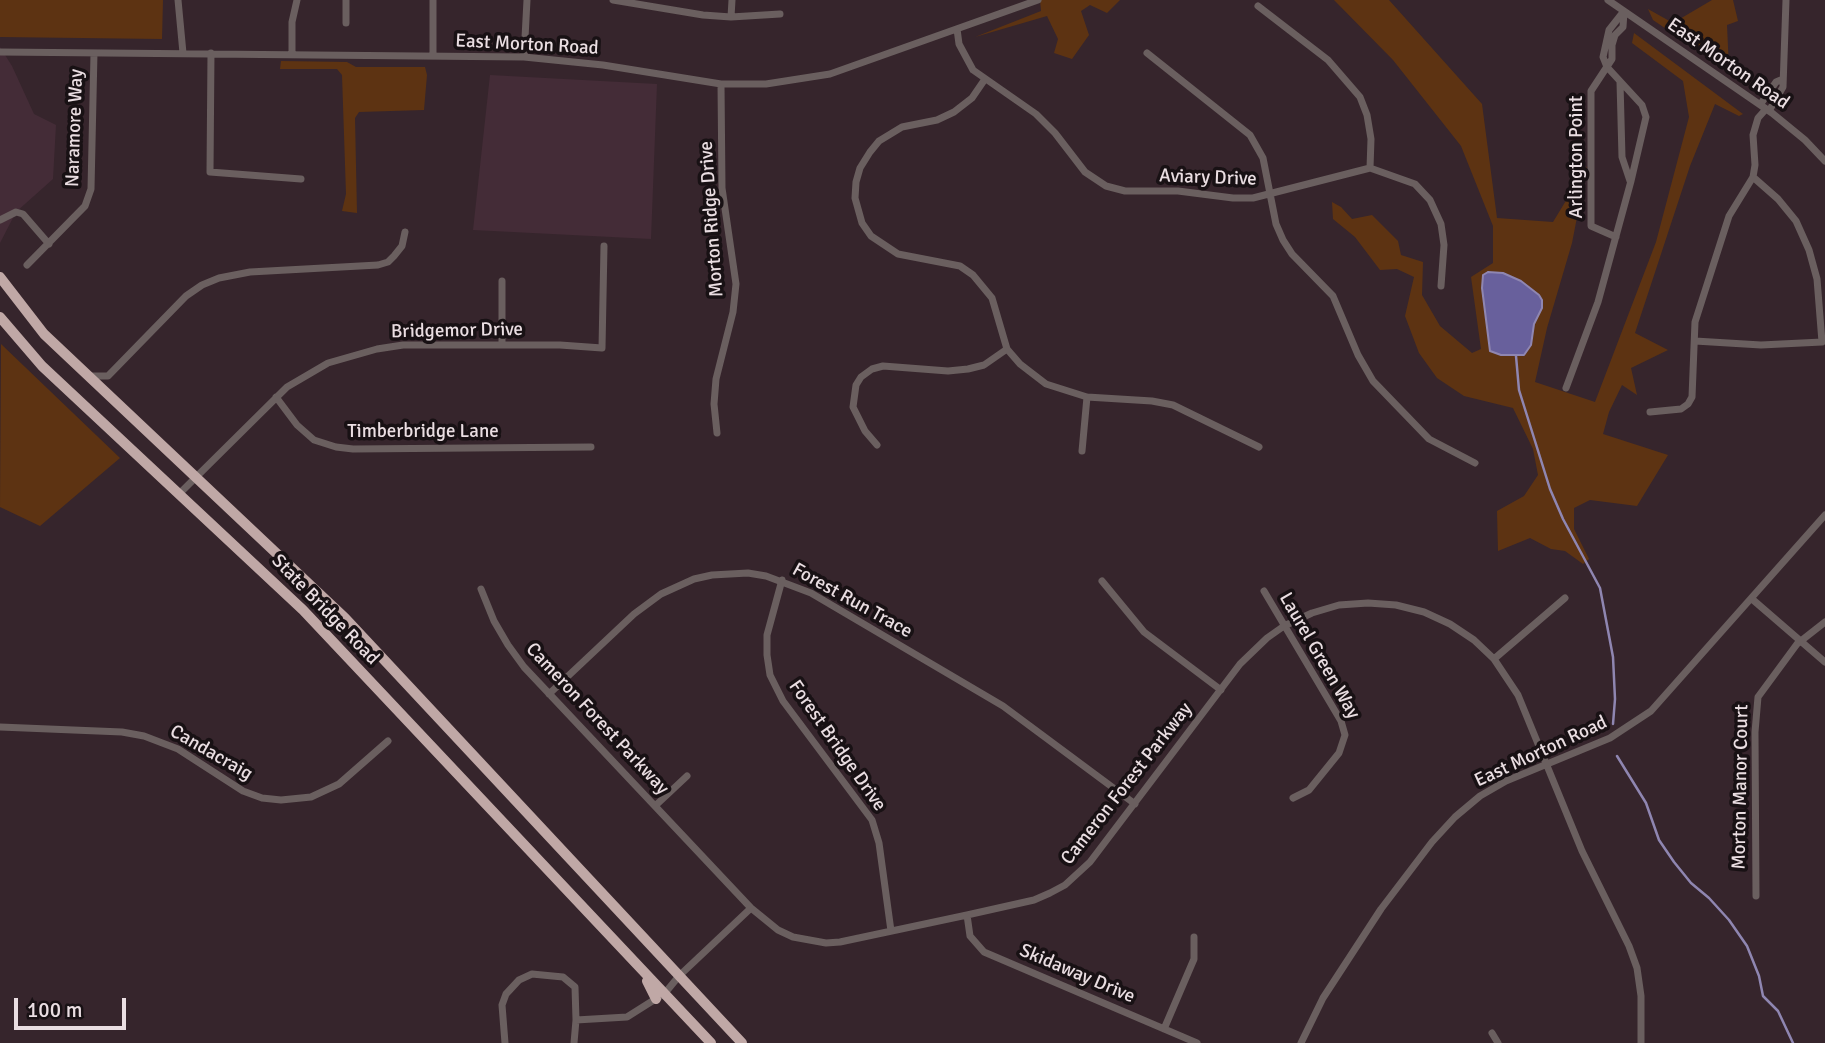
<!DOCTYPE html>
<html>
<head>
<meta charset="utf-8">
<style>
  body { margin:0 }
  #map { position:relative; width:1825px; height:1043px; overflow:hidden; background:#36252c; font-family:Signika,sans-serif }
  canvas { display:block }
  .scale { position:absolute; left:14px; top:998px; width:112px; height:32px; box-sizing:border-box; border:4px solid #eadee2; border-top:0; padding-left:9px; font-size:21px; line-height:24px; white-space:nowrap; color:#eadee2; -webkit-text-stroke:5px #181114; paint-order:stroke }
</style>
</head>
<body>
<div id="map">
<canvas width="1825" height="1043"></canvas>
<div class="scale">100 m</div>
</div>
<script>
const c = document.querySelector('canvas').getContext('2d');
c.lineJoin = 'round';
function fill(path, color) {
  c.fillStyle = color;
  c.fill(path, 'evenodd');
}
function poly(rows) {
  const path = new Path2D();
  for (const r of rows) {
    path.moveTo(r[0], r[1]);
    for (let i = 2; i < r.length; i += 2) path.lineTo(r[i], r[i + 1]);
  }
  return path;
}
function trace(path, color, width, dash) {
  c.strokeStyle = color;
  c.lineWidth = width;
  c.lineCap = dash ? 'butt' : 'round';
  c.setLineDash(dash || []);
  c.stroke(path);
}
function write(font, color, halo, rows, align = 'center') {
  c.font = font + ' Signika,sans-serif';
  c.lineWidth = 7;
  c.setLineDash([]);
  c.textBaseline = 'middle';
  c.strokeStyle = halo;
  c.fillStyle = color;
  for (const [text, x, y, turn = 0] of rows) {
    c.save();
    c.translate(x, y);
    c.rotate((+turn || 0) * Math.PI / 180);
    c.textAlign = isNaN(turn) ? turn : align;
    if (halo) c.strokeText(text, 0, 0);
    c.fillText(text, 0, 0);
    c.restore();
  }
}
const built = poly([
  [0,47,12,66,34,114,56,125,53,179,16,212,0,243],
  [490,75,657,84,651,239,473,230]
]);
const green = poly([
  [0,0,163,0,162,39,0,37],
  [1040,0,1120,0,1107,13,1090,5,1081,11,1089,35,1072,59,1054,53,1058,39,1047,16,975,37,1041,11],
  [1334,0,1389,0,1482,104,1497,218,1553,222,1587,166,1572,243,1547,328,1535,382,1595,402,1656,242,1689,117,1683,81,1632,43,1634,33,1743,114,1739,116,1715,104,1690,166,1635,333,1668,350,1631,368,1637,395,1622,385,1609,412,1603,434,1668,455,1637,506,1590,500,1574,508,1574,529,1589,559,1583,564,1565,551,1551,549,1530,538,1498,551,1497,511,1524,496,1538,475,1533,449,1513,408,1464,396,1437,378,1419,353,1405,316,1414,277,1397,269,1380,270,1355,237,1333,219,1332,202,1341,207,1352,219,1372,215,1398,241,1401,255,1423,262,1422,295,1440,326,1472,353,1481,349,1471,277,1493,263,1493,226,1461,146,1393,60],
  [1712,0,1733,0,1738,21,1727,25,1729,69,1724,68,1653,20,1648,9,1673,23],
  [281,61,347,62,356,67,425,67,427,75,424,110,359,112,355,118,357,213,342,211,346,194,342,75,337,69,280,69],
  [1,344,120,458,40,526,0,507]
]);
const water = poly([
  [1488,272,1503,273,1521,281,1539,295,1542,300,1542,308,1534,324,1531,345,1524,355,1501,355,1490,351,1482,288,1483,275,1488,272]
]);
const stream = poly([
  [1516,356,1519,390,1550,489,1563,519,1600,588,1613,657,1615,699,1613,724],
  [1617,756,1646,803,1659,840,1674,862,1691,883,1709,898,1729,920,1747,946,1759,976,1763,996,1778,1011,1793,1043]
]);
const minor = poly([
  [178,0,183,53],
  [346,0,346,23],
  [613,0,703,15,731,17,780,14],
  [1608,0,1772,113,1805,140,1825,161],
  [1258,6,1328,60,1360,97,1367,115,1371,139,1370,168],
  [731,17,732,0],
  [957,29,959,44,973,70,1036,114,1055,133,1085,172,1106,186,1125,191,1178,191,1233,198,1253,198,1370,168,1415,184,1430,200,1441,224,1444,245,1441,286],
  [0,52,524,57,603,65,721,84,766,84,830,74,1038,0],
  [211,53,210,172,301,179],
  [1147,53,1250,135,1263,158,1276,224,1283,240,1292,254,1333,296,1358,355,1373,381,1429,439,1475,463],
  [292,54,292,22,297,0],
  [433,55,433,0],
  [524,57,527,0],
  [985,79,972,98,954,112,937,120,902,127,879,141,870,152,860,168,856,182,855,198,862,223,871,236,898,254,960,266,973,275,992,298,1007,349,1020,364,1046,384,1087,397,1152,401,1173,405,1259,447],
  [1620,82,1622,157,1630,181],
  [1760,105,1776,82,1783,79],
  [1769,111,1783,87,1786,0],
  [0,220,16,212,23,214,49,244],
  [1616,237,1591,226,1591,91,1612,59,1612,45,1615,35,1623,27,1624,12],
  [27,265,85,206,91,189,94,53],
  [502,281,502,345],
  [1695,341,1761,345,1822,342,1817,279,1809,250,1796,221,1778,199,1753,177],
  [89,376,108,376,186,296,202,285,219,278,250,272,378,265,388,262,394,256,402,246,405,232],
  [1566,388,1598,302,1631,181,1646,117,1642,105,1607,67,1603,57,1609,30,1624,11],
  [276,397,297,425,314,440,336,447,353,449,591,447],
  [1650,412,1681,409,1688,404,1692,397,1695,322,1729,216,1753,177,1755,165,1753,135,1758,118,1766,109],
  [717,433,714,404,716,379,733,312,736,284,722,188,721,84],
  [877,445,865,431,853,407,856,385,861,377,872,369,883,366,948,371,968,369,984,365,1007,349],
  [1082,451,1087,397],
  [179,494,287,387,328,363,377,349,403,345,560,345,602,348,604,246],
  [782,580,767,635,767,655,770,675,783,701,872,820,879,843,891,931],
  [1102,581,1144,632,1221,690],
  [481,589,494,621,508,645,524,667,751,908,778,930,793,937,826,943,840,942,967,915,1034,900,1050,893,1065,885,1090,862,1240,664,1267,638,1284,626,1312,613,1339,605,1368,603,1396,605,1424,612,1450,624,1474,640,1494,659,1518,695,1582,851,1629,946,1637,968,1641,996,1641,1043],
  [1264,591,1341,721,1345,735,1339,753,1309,790,1293,798],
  [1752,599,1825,662],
  [1494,659,1565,598],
  [549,694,634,614,661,594,694,579,712,575,748,573,766,576,811,593,1003,706,1135,804],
  [0,727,122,732,144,736,178,749,243,791,262,798,281,800,311,797,339,784,388,741],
  [655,806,687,776],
  [1756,896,1755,732,1758,697,1797,644,1825,622],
  [967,915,970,936,984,952,1197,1043],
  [1164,1029,1194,959,1194,937],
  [1492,1033,1498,1043],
  [505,1043,502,1005,506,994,519,980,532,974,563,977,575,987,576,1020,627,1017,665,993,679,976,751,908],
  [574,1043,576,1020],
  [1301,1043,1323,998,1381,909,1432,842,1455,817,1480,796,1506,781,1610,738,1651,711,1825,515]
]);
const highway = poly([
  [0,277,44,334,345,618,742,1043],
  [0,317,42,366,303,610,711,1043],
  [647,981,656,999]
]);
const streetNames = [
  ["East Morton Road",527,45,3],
  ["East Morton Road",1728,64,35],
  ["Naramore Way",75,128,-88],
  ["Arlington Point",1577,157,-90],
  ["Aviary Drive",1208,178,2],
  ["Morton Ridge Drive",712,219,-94],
  ["Bridgemor Drive",457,331,-1],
  ["Timberbridge Lane",423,432],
  ["Forest Run Trace",852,601,29],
  ["State Bridge Road",325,610,46],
  ["Laurel Green Way",1319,656,60],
  ["Cameron Forest Parkway",597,719,47],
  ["Forest Bridge Drive",837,746,55],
  ["East Morton Road",1541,752,-25],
  ["Candacraig",211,753,30],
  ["Cameron Forest Parkway",1127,784,-52],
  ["Morton Manor Court",1741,787,-89],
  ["Skidaway Drive",1077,974,23]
];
fill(built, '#442c37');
fill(green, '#5d3312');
fill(water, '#68609c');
trace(water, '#8f86b1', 2);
trace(stream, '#8f86b1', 2.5);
trace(minor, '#6a5f5f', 7);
trace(highway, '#c0a8a6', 10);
write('19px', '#eadee2', '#181114', streetNames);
</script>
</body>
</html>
